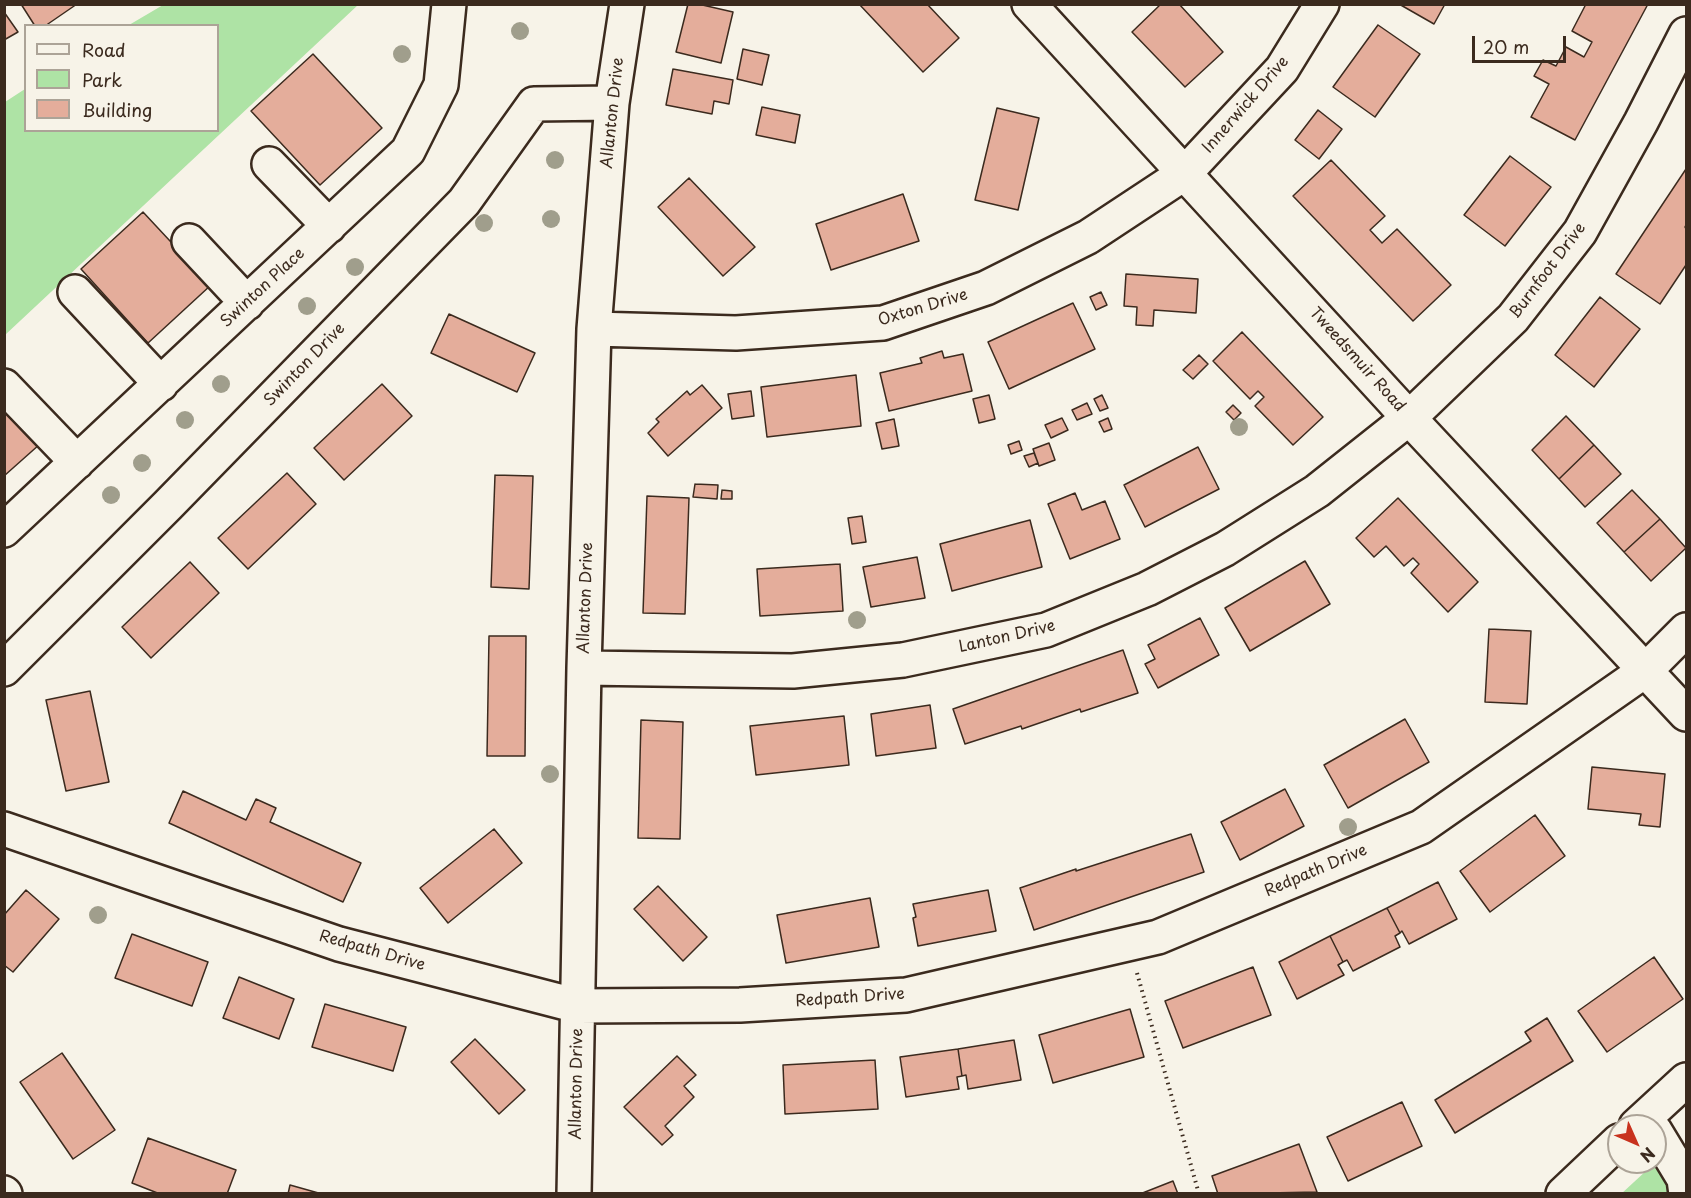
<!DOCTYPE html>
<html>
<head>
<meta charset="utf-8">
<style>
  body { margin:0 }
  #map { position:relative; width:1691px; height:1198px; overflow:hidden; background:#f7f3e8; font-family:"Playpen Sans",sans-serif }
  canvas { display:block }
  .frame { position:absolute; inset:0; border:6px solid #3b2a1e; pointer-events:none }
  .legend { position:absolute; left:24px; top:24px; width:195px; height:108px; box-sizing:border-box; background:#f7f3e8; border:2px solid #aca397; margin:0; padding:8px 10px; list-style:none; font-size:18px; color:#3b2a1e }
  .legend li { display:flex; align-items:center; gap:12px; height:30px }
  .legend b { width:30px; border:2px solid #aca397 }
  .north { position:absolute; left:1607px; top:1114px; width:60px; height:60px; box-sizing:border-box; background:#f7f3e8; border:2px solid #aca397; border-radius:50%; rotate:135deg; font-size:16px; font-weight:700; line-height:24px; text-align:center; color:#3b2a1e }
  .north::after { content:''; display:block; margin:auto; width:21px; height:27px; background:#c8321e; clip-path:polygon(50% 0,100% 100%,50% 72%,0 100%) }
  .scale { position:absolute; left:1472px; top:36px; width:94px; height:27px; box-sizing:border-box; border:3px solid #3b2a1e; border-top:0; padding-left:8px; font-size:18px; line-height:21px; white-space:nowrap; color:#3b2a1e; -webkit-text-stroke:4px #f7f3e8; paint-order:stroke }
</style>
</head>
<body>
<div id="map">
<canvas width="1691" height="1198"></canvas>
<div class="frame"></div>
<ul class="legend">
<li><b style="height:8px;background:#f7f3e8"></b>Road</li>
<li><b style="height:16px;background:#aee3a5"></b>Park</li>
<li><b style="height:16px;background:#e4ad9b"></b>Building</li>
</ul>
<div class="north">N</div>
<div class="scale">20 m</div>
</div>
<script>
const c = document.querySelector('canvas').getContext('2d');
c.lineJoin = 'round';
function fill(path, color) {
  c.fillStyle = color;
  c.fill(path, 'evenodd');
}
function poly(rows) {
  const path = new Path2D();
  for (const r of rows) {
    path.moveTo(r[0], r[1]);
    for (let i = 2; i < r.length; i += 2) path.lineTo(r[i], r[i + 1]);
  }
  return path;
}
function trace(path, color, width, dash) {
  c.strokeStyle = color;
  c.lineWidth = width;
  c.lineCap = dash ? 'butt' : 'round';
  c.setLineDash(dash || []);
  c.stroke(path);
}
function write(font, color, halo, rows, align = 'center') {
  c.font = font + ' "Playpen Sans",sans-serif';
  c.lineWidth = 5;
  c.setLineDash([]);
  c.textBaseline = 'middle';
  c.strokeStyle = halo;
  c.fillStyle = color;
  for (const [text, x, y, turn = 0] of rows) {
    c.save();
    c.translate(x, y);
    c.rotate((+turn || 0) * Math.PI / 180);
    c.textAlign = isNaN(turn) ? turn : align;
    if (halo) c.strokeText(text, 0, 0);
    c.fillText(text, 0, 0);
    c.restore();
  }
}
const green = poly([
  [163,5,358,5,5,335,5,102,25,89,26,130,218,130,218,26,129,25],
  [1660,1158,1679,1194,1621,1194]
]);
const building = poly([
  [21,4,77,4,45,26,35,26,21,4],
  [688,4,698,4,733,12,721,63,676,52,688,4],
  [859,4,927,4,959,38,923,72,859,4],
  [1161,4,1179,4,1223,52,1185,87,1132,32,1161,4],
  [1399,4,1445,4,1434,24,1399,4],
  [1586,4,1648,4,1575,140,1531,117,1549,84,1534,76,1543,60,1556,66,1566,47,1584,57,1592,42,1572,31,1586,4],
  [4,12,18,32,4,40,4,12],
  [1378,25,1420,54,1375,117,1333,87,1378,25],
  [743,49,769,55,762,85,737,79,743,49],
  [313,54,382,128,320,185,251,111,313,54],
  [673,69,733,80,729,104,714,101,712,114,666,105,673,69],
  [762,107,800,115,795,143,756,135,762,107],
  [997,108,1039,118,1018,210,975,200,997,108],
  [1318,110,1342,129,1319,159,1295,140,1318,110],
  [1510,156,1551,187,1505,246,1464,215,1510,156],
  [1331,160,1385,216,1370,230,1382,243,1397,229,1451,285,1413,321,1293,196,1331,160],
  [1686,169,1686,225,1685,227,1686,229,1686,265,1660,304,1616,274,1686,169],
  [689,178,755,247,723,276,658,207,689,178],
  [903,194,919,241,831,270,816,224,903,194],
  [143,212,211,285,148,343,81,269,143,212],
  [1126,274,1198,279,1196,313,1154,310,1153,326,1136,325,1137,307,1124,306,1126,274],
  [1101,292,1107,305,1096,310,1090,297,1101,292],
  [1600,297,1640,329,1594,387,1555,355,1600,297],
  [1073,303,1095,349,1009,389,988,342,1073,303],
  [449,314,535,353,517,392,431,353,449,314],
  [1242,332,1323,417,1293,445,1255,406,1264,397,1258,391,1250,399,1213,361,1242,332],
  [942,351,944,358,963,354,972,391,889,411,880,373,922,363,920,358,942,351],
  [1199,355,1208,364,1193,379,1183,370,1199,355],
  [856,375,861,426,767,437,761,387,856,375],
  [382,384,412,416,344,480,314,448,382,384],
  [702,385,722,408,668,456,648,433,659,422,656,419,687,391,690,395,702,385],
  [751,391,754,416,732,419,728,394,751,391],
  [989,395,995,419,979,423,973,399,989,395],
  [1102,395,1108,408,1100,411,1094,399,1102,395],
  [1087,403,1092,414,1077,420,1072,410,1087,403],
  [1233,405,1241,413,1234,420,1226,412,1233,405],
  [4,406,40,444,4,476,4,406],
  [1566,416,1594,445,1559,479,1532,450,1566,416],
  [1062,418,1068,430,1051,438,1045,425,1062,418],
  [1108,418,1112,429,1104,432,1099,422,1108,418],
  [894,419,899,446,882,449,876,423,894,419],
  [1019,441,1022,450,1011,454,1008,445,1019,441],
  [1049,443,1055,460,1039,466,1033,449,1049,443],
  [1594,445,1621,474,1585,507,1559,479,1594,445],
  [1198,447,1219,489,1145,527,1124,485,1198,447],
  [1034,453,1038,463,1029,467,1024,456,1034,453],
  [287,473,316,504,248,569,218,538,287,473],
  [495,475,533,476,529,589,491,587,495,475],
  [695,484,718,485,717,499,693,497,695,484],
  [722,490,732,491,732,499,721,499,722,490],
  [1632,490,1660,519,1624,552,1597,523,1632,490],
  [1075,493,1082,510,1105,501,1120,539,1070,559,1048,504,1075,493],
  [647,496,689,498,685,614,643,613,647,496],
  [1398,498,1478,582,1448,612,1411,573,1419,564,1413,558,1404,566,1386,546,1374,557,1356,538,1398,498],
  [862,516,866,542,852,544,848,518,862,516],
  [1660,519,1686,548,1651,581,1624,552,1660,519],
  [1030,520,1042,567,952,591,940,544,1030,520],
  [917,557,925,598,871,607,863,567,917,557],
  [1305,561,1330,604,1250,651,1225,608,1305,561],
  [190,562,219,593,151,658,122,627,190,562],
  [840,564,843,611,760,616,757,569,840,564],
  [1200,618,1219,655,1158,688,1145,664,1155,659,1148,645,1200,618],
  [1489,629,1531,631,1527,704,1485,702,1489,629],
  [489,636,526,636,525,756,487,756,489,636],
  [1123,650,1138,693,1081,712,1080,709,1022,729,1021,726,965,744,953,709,1123,650],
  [90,691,109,782,66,791,46,700,90,691],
  [930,705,936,748,876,756,871,714,930,705],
  [844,716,849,765,756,775,750,726,844,716],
  [1405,719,1429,762,1348,808,1324,765,1405,719],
  [641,720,683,722,680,839,638,838,641,720],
  [1592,767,1665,774,1660,827,1639,825,1641,814,1588,809,1592,767],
  [1285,789,1304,826,1240,860,1221,822,1285,789],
  [183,791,246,820,256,799,276,808,270,822,361,863,343,902,169,823,183,791],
  [1535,815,1565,856,1490,912,1460,871,1535,815],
  [494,829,522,863,448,923,420,888,494,829],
  [1191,834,1204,872,1034,930,1020,888,1076,869,1076,871,1191,834],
  [1438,882,1457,919,1409,944,1402,931,1400,933,1387,908,1438,882],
  [658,886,707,937,683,961,634,909,658,886],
  [26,890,59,919,13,972,4,965,4,915,26,890],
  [988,890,996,931,918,946,913,918,916,917,913,904,988,890],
  [870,898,879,947,786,963,777,915,870,898],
  [1387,908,1400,933,1395,936,1400,947,1353,971,1347,960,1343,962,1330,936,1387,908],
  [132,934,208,962,192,1006,115,978,132,934],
  [1330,936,1343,962,1338,965,1344,975,1297,999,1279,962,1330,936],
  [1654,957,1683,999,1607,1052,1578,1011,1654,957],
  [1253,967,1271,1015,1183,1048,1165,1001,1253,967],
  [239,977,294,999,279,1039,223,1018,239,977],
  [325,1004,406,1027,393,1071,312,1047,325,1004],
  [1130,1009,1144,1057,1053,1083,1039,1035,1130,1009],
  [1547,1018,1573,1061,1455,1133,1435,1100,1531,1041,1525,1032,1547,1018],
  [475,1039,525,1090,499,1114,451,1062,475,1039],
  [1014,1040,1021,1080,968,1089,966,1075,962,1076,958,1049,1014,1040],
  [958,1049,962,1076,957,1077,959,1089,906,1097,900,1057,958,1049],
  [62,1053,115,1130,73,1159,20,1082,62,1053],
  [677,1056,696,1075,684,1086,694,1097,665,1126,673,1135,662,1145,624,1107,677,1056],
  [875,1060,878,1109,785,1114,783,1065,875,1060],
  [1402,1102,1422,1146,1348,1181,1327,1137,1402,1102],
  [148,1138,236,1170,227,1194,160,1194,132,1183,148,1138],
  [1299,1144,1317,1192,1218,1194,1212,1176,1299,1144],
  [1173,1181,1178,1194,1140,1194,1173,1181],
  [290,1185,322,1194,288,1194,290,1185]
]);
const path = poly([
  [1137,973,1199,1194]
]);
const minor = poly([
  [1029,4,1409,418,1686,714],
  [269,164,329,226],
  [189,241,247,303],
  [75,292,161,384],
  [594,329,736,333,883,323,986,288,1088,237,1185,173,1282,69,1322,4],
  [4,386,77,462],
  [4,530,408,151,441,85,449,4],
  [584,668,793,671,903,660,1046,630,1147,589,1225,549,1317,491,1409,418,1513,318,1580,232,1641,122,1686,34],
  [4,669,168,505,464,202,534,104,612,103],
  [4,829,339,944,578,1006,740,1005,906,995,1158,937,1421,827,1646,670,1686,630],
  [1636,1126,1686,1080],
  [1655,1131,1684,1179,1686,1194],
  [4,1193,5,1194],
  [574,1194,584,668,594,329,612,103,627,4],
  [1563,1194,1619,1141]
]);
const trees = [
  [520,31],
  [402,54],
  [555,160],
  [551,219],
  [484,223],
  [355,267],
  [307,306],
  [221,384],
  [185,420],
  [1239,427],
  [142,463],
  [111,495],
  [857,620],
  [550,774],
  [1348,827],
  [98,915]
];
const streetNames = [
  ["Innerwick Drive",1246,105,-49],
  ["Allanton Drive",613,113,-84],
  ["Burnfoot Drive",1548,271,-53],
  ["Swinton Place",263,288,-43],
  ["Oxton Drive",923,308,-17],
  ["Tweedsmuir Road",1357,360,48],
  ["Swinton Drive",305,365,-46],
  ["Allanton Drive",586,598,-88],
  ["Lanton Drive",1007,637,-13],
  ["Redpath Drive",1316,871,-23],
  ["Redpath Drive",372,951,16],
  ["Redpath Drive",850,998,-4],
  ["Allanton Drive",577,1084,-89]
];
fill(green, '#aee3a5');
fill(building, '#e4ad9b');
trace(building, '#3b2a1e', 1.5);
trace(minor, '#3b2a1e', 38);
trace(path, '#3b2a1e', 4, [1.5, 4.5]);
trace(minor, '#f7f3e8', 33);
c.fillStyle = '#a09e8c';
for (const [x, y] of trees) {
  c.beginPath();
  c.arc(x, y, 9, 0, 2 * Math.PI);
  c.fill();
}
write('16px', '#3b2a1e', '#f7f3e8', streetNames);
</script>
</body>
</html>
